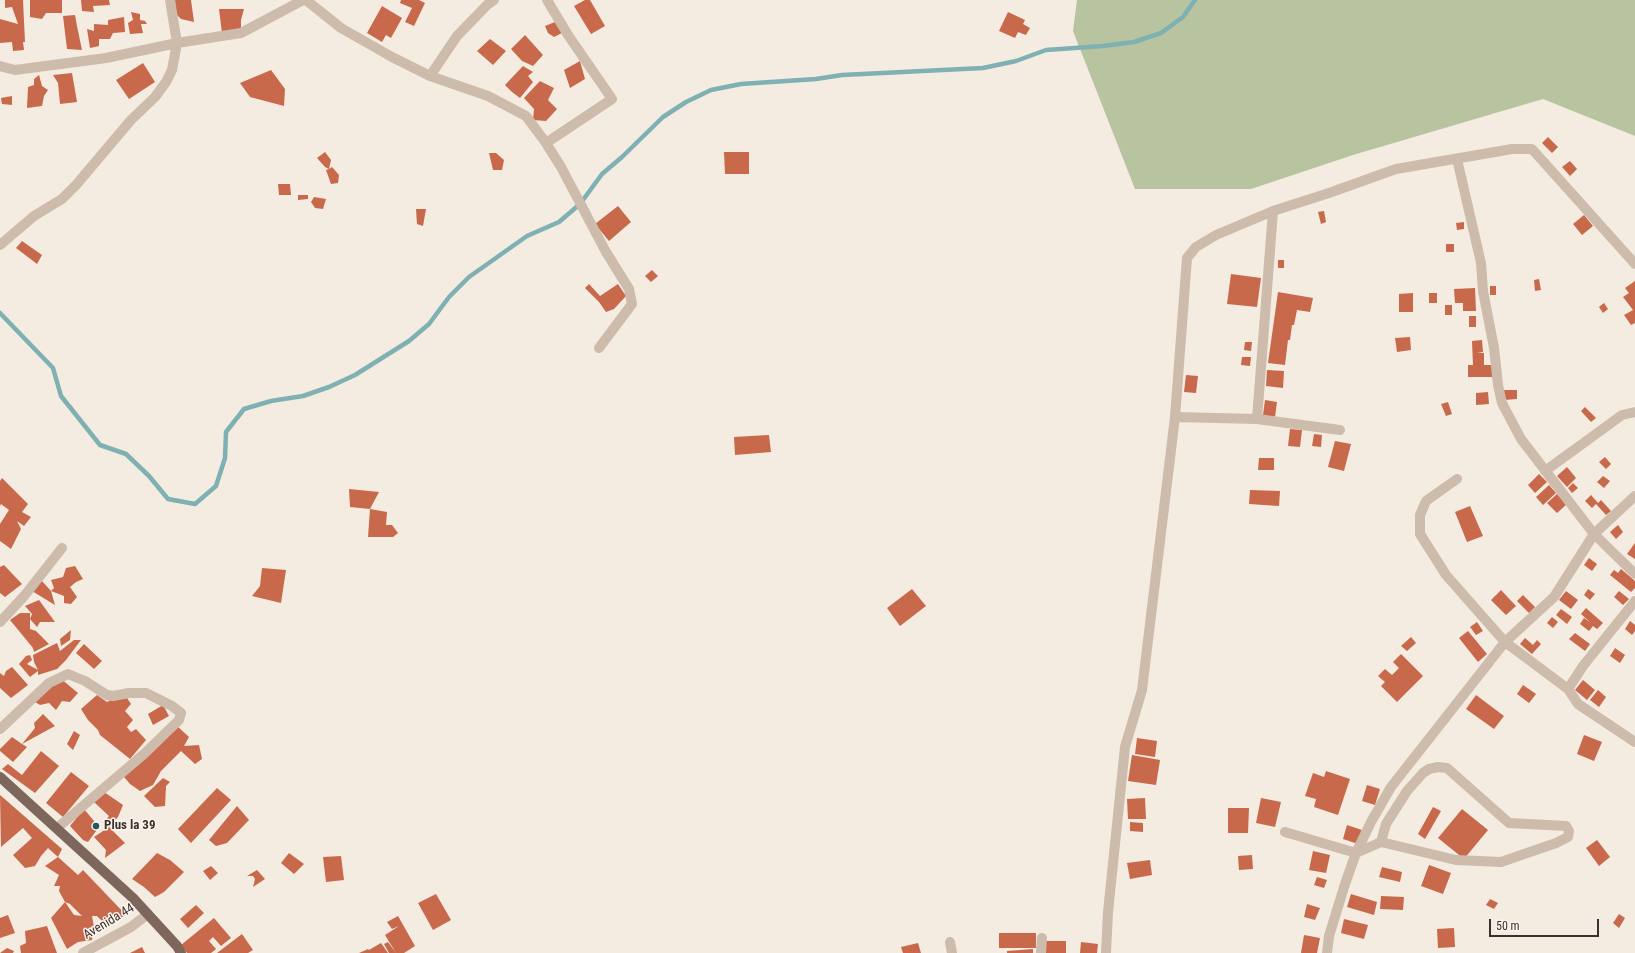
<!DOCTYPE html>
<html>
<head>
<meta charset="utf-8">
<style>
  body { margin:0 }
  #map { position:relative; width:1635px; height:953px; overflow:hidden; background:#f4ebe1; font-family:"Roboto Condensed",sans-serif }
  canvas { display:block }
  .scale { position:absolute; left:1489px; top:919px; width:110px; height:18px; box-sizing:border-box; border:2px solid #3b302b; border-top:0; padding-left:5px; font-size:12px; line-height:14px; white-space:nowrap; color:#3b302b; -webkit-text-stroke:3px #fbf5ee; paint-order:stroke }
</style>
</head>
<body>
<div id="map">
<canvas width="1635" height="953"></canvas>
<div class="scale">50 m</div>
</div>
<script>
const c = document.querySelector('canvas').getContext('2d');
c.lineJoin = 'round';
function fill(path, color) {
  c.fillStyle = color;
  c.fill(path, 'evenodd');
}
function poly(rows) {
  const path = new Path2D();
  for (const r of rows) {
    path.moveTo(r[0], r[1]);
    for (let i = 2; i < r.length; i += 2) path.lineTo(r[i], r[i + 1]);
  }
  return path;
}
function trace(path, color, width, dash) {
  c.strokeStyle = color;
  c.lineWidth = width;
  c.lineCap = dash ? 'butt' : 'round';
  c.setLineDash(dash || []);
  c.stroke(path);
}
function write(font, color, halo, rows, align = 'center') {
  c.font = font + ' "Roboto Condensed",sans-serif';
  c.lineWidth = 3;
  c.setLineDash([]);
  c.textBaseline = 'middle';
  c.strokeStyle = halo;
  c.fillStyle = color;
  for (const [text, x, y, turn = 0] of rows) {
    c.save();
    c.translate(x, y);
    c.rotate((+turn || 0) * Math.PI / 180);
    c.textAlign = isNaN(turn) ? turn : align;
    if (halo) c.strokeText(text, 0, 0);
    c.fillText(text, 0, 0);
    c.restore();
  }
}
const green = poly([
  [1077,0,1635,0,1635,136,1543,99,1353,155,1251,189,1135,189,1073,31]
]);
const stream = poly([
  [0,313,53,368,61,396,100,445,126,454,149,476,168,499,195,504,216,486,225,458,226,432,244,409,271,401,303,396,329,387,355,375,409,341,429,324,449,297,469,277,527,236,559,222,580,204,602,174,622,157,663,117,686,102,711,90,741,84,816,79,842,75,983,68,1016,61,1046,50,1103,46,1134,42,1161,33,1183,17,1195,0]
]);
const building = poly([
  [5,0,23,0,25,42,23,42,24,50,13,51,12,42,0,43,0,19,18,24,12,7,5,8],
  [30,0,62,0,62,13,46,13,42,19,30,17],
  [81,0,109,0,110,5,93,6,94,12,82,11],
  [175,0,191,0,194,22,181,19,176,14],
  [401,0,419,0,425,3,414,26,405,22,412,8,400,3],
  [585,0,590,0,605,26,591,34,574,6],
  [382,6,402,18,391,38,386,35,382,42,367,33],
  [219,9,244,9,241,20,241,31,222,33],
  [131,12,140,14,140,20,145,21,147,24,141,24,143,33,130,34,128,23,133,20],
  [1008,12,1025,20,1023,24,1030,28,1026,35,1018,32,1015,38,999,31],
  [75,15,77,26,82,50,67,49,63,16],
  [124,17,125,32,113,33,110,39,99,39,99,46,90,48,87,29,94,31,94,24,108,25,108,20],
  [555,22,562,33,554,37,548,33,545,26],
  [525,35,543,55,533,66,522,61,511,49],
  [490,39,506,51,493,65,477,51],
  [580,61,585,79,570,88,564,70],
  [143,63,155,82,129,99,116,80],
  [523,66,533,72,528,76,533,82,520,98,512,92,505,85],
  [271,70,285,89,284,106,250,97,240,83],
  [72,73,77,102,60,104,58,83,53,75],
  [39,75,42,86,48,90,44,96,42,106,27,108,28,87,34,85,34,79],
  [540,81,554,88,548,100,557,109,546,121,533,120,534,109,524,98],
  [12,96,12,105,2,104,1,98],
  [1548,137,1558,147,1552,153,1542,143],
  [325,152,331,160,329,169,332,167,339,175,338,183,331,184,326,170,329,169,325,167,317,158],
  [724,152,749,152,749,174,725,174],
  [489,153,496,153,504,160,502,170,493,170],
  [1570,161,1577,169,1570,176,1562,167],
  [278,184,290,184,291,195,279,195],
  [298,195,308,195,308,199,298,200],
  [314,197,326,199,323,209,315,208,311,202],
  [618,206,631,222,609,241,595,224],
  [416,209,426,209,423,226,417,224],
  [1324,211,1326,222,1321,224,1318,212],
  [1584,215,1593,226,1582,235,1573,224],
  [1464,222,1464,229,1457,230,1456,223],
  [22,241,42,255,37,264,16,248],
  [1446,244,1454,244,1454,252,1446,252],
  [1278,260,1284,260,1284,268,1278,268],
  [652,270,658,276,651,282,645,276],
  [1231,274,1261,278,1257,307,1227,304],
  [1539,279,1541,290,1535,291,1534,280],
  [1635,281,1635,323,1631,325,1624,315,1633,310,1623,297,1629,293,1625,288],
  [589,284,600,296,618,284,626,296,614,309,606,312,599,302,585,288],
  [1490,286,1496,286,1496,295,1490,295],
  [1475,288,1476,311,1463,311,1463,303,1455,303,1454,289],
  [1278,292,1313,298,1310,312,1297,310,1294,325,1292,325,1290,340,1288,340,1285,365,1268,363],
  [1413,293,1413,312,1399,312,1399,294],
  [1429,293,1437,293,1437,303,1429,303],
  [1604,303,1608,309,1603,313,1599,307],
  [1445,305,1452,305,1452,315,1445,315],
  [1469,316,1476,316,1476,327,1469,327],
  [1410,337,1411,350,1397,352,1395,338],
  [1482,340,1483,352,1477,353,1484,353,1484,365,1492,365,1492,377,1468,377,1468,365,1473,365,1472,341],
  [1245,342,1252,342,1251,351,1244,350],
  [1242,357,1251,357,1250,366,1241,365],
  [1267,370,1284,371,1283,388,1266,386],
  [1186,375,1198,376,1196,393,1184,392],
  [1504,390,1517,390,1517,399,1504,400],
  [1488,392,1489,404,1476,405,1476,393],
  [1265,400,1277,402,1275,417,1263,415],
  [1448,402,1452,414,1446,416,1441,404],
  [1585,407,1596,418,1591,422,1581,411],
  [1290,429,1302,430,1300,447,1288,446],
  [1314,434,1322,435,1321,447,1312,446],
  [769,435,771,452,735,455,734,437],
  [1335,441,1351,444,1344,471,1328,467],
  [1605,457,1611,464,1606,469,1599,462],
  [1259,458,1274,458,1274,470,1258,470],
  [1567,467,1576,478,1567,487,1557,476],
  [1539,474,1547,482,1535,493,1528,485],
  [1603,476,1610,481,1604,488,1597,482],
  [2,478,28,504,22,512,31,517,24,526,17,521,21,529,11,549,0,541,0,524,9,510,1,504,0,506,0,481],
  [1573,483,1578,488,1572,493,1568,488],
  [1549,485,1556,493,1543,505,1536,497],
  [349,489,379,492,370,509,350,507],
  [1250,490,1280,491,1279,506,1249,504],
  [1557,494,1567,504,1557,513,1547,503],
  [1591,495,1598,503,1601,500,1611,511,1606,515,1596,504,1592,508,1585,501],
  [1470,506,1483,536,1467,542,1455,512],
  [370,509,387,512,386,525,392,525,398,533,393,537,368,537],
  [1618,525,1623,532,1616,539,1610,532],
  [1635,543,1635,559,1627,554],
  [1589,558,1597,564,1592,571,1584,565],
  [4,565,22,584,5,597,0,593,0,567],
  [75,566,83,579,76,582,70,587,77,597,71,604,64,603,64,596,51,591,54,588,51,580,63,577,66,568],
  [262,568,286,570,281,603,252,596,260,586],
  [1621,569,1635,581,1635,588,1631,592,1610,575,1614,570,1618,573],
  [42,581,51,591,55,605,32,591],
  [912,589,926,606,900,626,887,608],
  [1588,589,1595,594,1590,600,1584,595],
  [1501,590,1516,606,1506,615,1491,600],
  [1566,591,1578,600,1571,609,1559,600],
  [1619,591,1629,599,1623,605,1614,597],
  [1523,595,1535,607,1529,613,1517,601],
  [39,600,55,622,40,622,37,627,30,619,32,614,25,606],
  [1586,608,1603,623,1597,629,1593,626,1589,631,1580,624,1584,618,1591,623,1581,614],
  [1561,609,1572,617,1567,624,1556,615],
  [20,613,30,613,30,629,36,631,49,644,34,652,33,648,10,620],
  [1552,617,1558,622,1553,628,1547,623],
  [1630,621,1635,625,1635,631,1632,635,1625,629],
  [1477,622,1483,631,1476,635,1470,627],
  [71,630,70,640,61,646,60,639],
  [1468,631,1487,654,1478,662,1459,638],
  [1575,633,1590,644,1585,651,1569,639],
  [1411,637,1416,643,1407,651,1401,646],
  [1525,638,1533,645,1537,640,1541,644,1532,654,1520,644],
  [74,640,81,640,66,660,57,669,38,675,38,671,30,677,19,664,26,656,30,655,32,660,27,664,38,670,34,662,33,655,57,643,60,651],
  [84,644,102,661,94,669,76,653],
  [1615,648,1625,655,1620,663,1610,656],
  [1401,654,1423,676,1397,702,1381,686,1385,682,1378,676,1385,669,1392,675,1399,668,1393,662],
  [12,667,28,685,11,698,0,688,0,673,4,676,6,671],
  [60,678,78,693,70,702,62,701,56,710,49,703,40,705,35,702],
  [1583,680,1595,690,1587,700,1575,690],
  [1523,685,1536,694,1529,703,1517,694],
  [1598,690,1606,697,1599,707,1590,700],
  [97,695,107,702,120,695,127,698,131,704,125,711,133,720,127,727,131,732,136,729,146,740,130,759,100,735,98,730,88,720,81,709],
  [1476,695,1504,716,1494,729,1466,709],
  [163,705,169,716,153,725,148,714],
  [43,714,55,726,22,744,27,747,13,762,0,751,0,749,12,737,22,744,35,728,34,723],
  [176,725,189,737,184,746,199,745,202,759,195,764,181,751,161,771,153,785,140,791,130,784,124,777],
  [74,731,80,735,73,750,67,744],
  [1584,735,1602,742,1594,761,1577,754],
  [1137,738,1157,741,1155,757,1135,754],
  [41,751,59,766,35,793,2,769,8,764,22,775],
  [1132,755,1160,760,1156,785,1128,781],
  [1326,771,1350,779,1338,815,1314,807,1316,799,1305,796,1313,773,1324,777],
  [71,772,89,786,63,817,46,803],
  [163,778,170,782,166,786,165,806,155,807,144,796],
  [1367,785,1380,789,1375,805,1362,801],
  [217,788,231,800,191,843,178,829],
  [104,792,123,805,118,817,109,827,103,823,109,816,94,802],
  [0,795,62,849,58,857,48,848,41,856,35,866,25,868,13,855,32,838,23,828,1,847],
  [1145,798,1146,819,1128,819,1127,799],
  [1261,798,1281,802,1275,827,1256,823],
  [237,806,249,820,227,843,216,846,209,840],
  [1433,807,1441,811,1425,839,1418,834],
  [1228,808,1249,808,1248,833,1228,833],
  [84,809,99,827,88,842,83,840,70,826],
  [1462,809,1488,830,1464,859,1438,838],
  [1130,822,1143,823,1143,832,1130,831],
  [1347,825,1362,830,1358,844,1343,839],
  [109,827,125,843,105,858,106,850,94,837],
  [1597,840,1610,857,1599,866,1586,848],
  [1313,851,1330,855,1326,873,1309,870],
  [157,853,170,860,184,872,164,892,155,897,144,887,132,879],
  [289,853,304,864,294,874,281,863],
  [1252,855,1253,869,1239,870,1238,856],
  [341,856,344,880,326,882,323,857],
  [58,857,78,875,83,870,126,915,106,925,97,916,92,916,94,927,92,940,78,942,67,949,51,918,65,902,74,915,82,916,70,904,65,902,59,891,60,886,54,886,59,875,45,866],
  [1150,860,1152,875,1130,879,1127,863],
  [1429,865,1451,873,1443,894,1421,886],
  [211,866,218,873,210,880,203,871],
  [1382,867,1402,872,1400,882,1379,877],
  [257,870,265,879,253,887,255,879,253,876,247,876],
  [1317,877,1327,880,1324,888,1314,885],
  [436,894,451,920,433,930,418,903],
  [1351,894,1377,902,1374,915,1347,907],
  [1381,896,1404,897,1403,910,1380,909],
  [1490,899,1498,903,1494,909,1486,905],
  [1307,904,1320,908,1315,920,1304,917],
  [196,905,204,913,188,928,180,919],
  [1619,914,1625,918,1619,928,1613,923],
  [8,915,15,933,0,938,0,918],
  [398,916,415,946,404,953,396,953,385,935,399,926,392,929,387,922],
  [214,918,231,938,221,946,213,937,209,941,216,949,211,953,187,953,181,945],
  [1344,919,1368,925,1364,939,1341,933],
  [47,926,57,953,21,953,20,946,26,943,25,931],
  [1454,928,1455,947,1438,948,1437,929],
  [999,933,1036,933,1036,948,999,948],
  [242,934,253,950,248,953,217,953],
  [1304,935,1320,938,1317,953,1301,953],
  [1046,941,1066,941,1066,953,1046,953],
  [388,942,396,953,389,953,384,944],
  [1081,942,1098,944,1097,953,1080,953],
  [381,943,388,953,359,953,368,949,369,950],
  [918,943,921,953,903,953,901,947],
  [142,947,145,953,130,953],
  [7,948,14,951,13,953,0,953],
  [1033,949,1033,953,1007,953,1007,951]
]);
const minor = poly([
  [306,0,341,28,392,57,430,76,488,96,526,116,546,143,561,167,606,252,629,289,632,304,599,348],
  [0,66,15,70,106,58,177,43,241,33,303,0],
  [430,76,457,36,488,4,494,0],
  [546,143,612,99,568,35,547,0],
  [1457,159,1481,263,1483,291,1494,348,1498,385,1502,403,1521,439,1594,534,1635,574],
  [0,245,34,216,62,199,76,185,131,120,155,97,166,82,172,70,177,43,170,0],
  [1175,417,1187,258,1196,247,1216,235,1273,211,1329,193,1396,169,1512,149,1532,149,1635,264],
  [1257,419,1340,430],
  [1545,471,1622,415,1635,412],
  [1635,496,1594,534,1554,597,1505,642,1568,689,1578,704,1635,742],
  [0,622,25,595,62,548],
  [1568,689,1583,666,1635,601],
  [0,729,49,683,68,674,85,681,107,695,113,696,129,693,146,693,172,706,181,713,179,720,144,754,57,828],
  [1285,832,1356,853,1381,842,1456,860,1501,862,1556,843,1568,837,1569,831,1566,826,1509,823,1447,768,1438,767,1429,769,1423,773,1407,791,1386,824,1381,842],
  [950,942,952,953],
  [83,953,131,927,148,914],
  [1041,953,1042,938],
  [1106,953,1108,912,1125,747,1142,690,1175,417,1257,419,1273,211],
  [1327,953,1329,936,1345,884,1356,853,1371,822,1391,787,1505,642,1446,575,1420,534,1420,515,1426,501,1457,479]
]);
const major = poly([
  [0,777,133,898,177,946,181,953]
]);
const markers = [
  [96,826,4,"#1f5a5e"]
];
const poiNames = [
  ["Plus la 39",104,826]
];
const streetNames = [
  ["Avenida 44",109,922,-31]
];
fill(green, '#b8c4a0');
trace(stream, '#7fb0b2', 4.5);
fill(building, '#c8694b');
trace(minor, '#cdbbac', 10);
trace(major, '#7d675c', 10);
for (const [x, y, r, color] of markers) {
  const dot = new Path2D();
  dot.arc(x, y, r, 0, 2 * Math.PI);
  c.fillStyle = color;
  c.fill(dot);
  trace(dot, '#fbf5ee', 1.5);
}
write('bold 13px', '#3b302b', '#fbf5ee', poiNames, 'left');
write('13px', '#3b302b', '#fbf5ee', streetNames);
</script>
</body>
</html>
